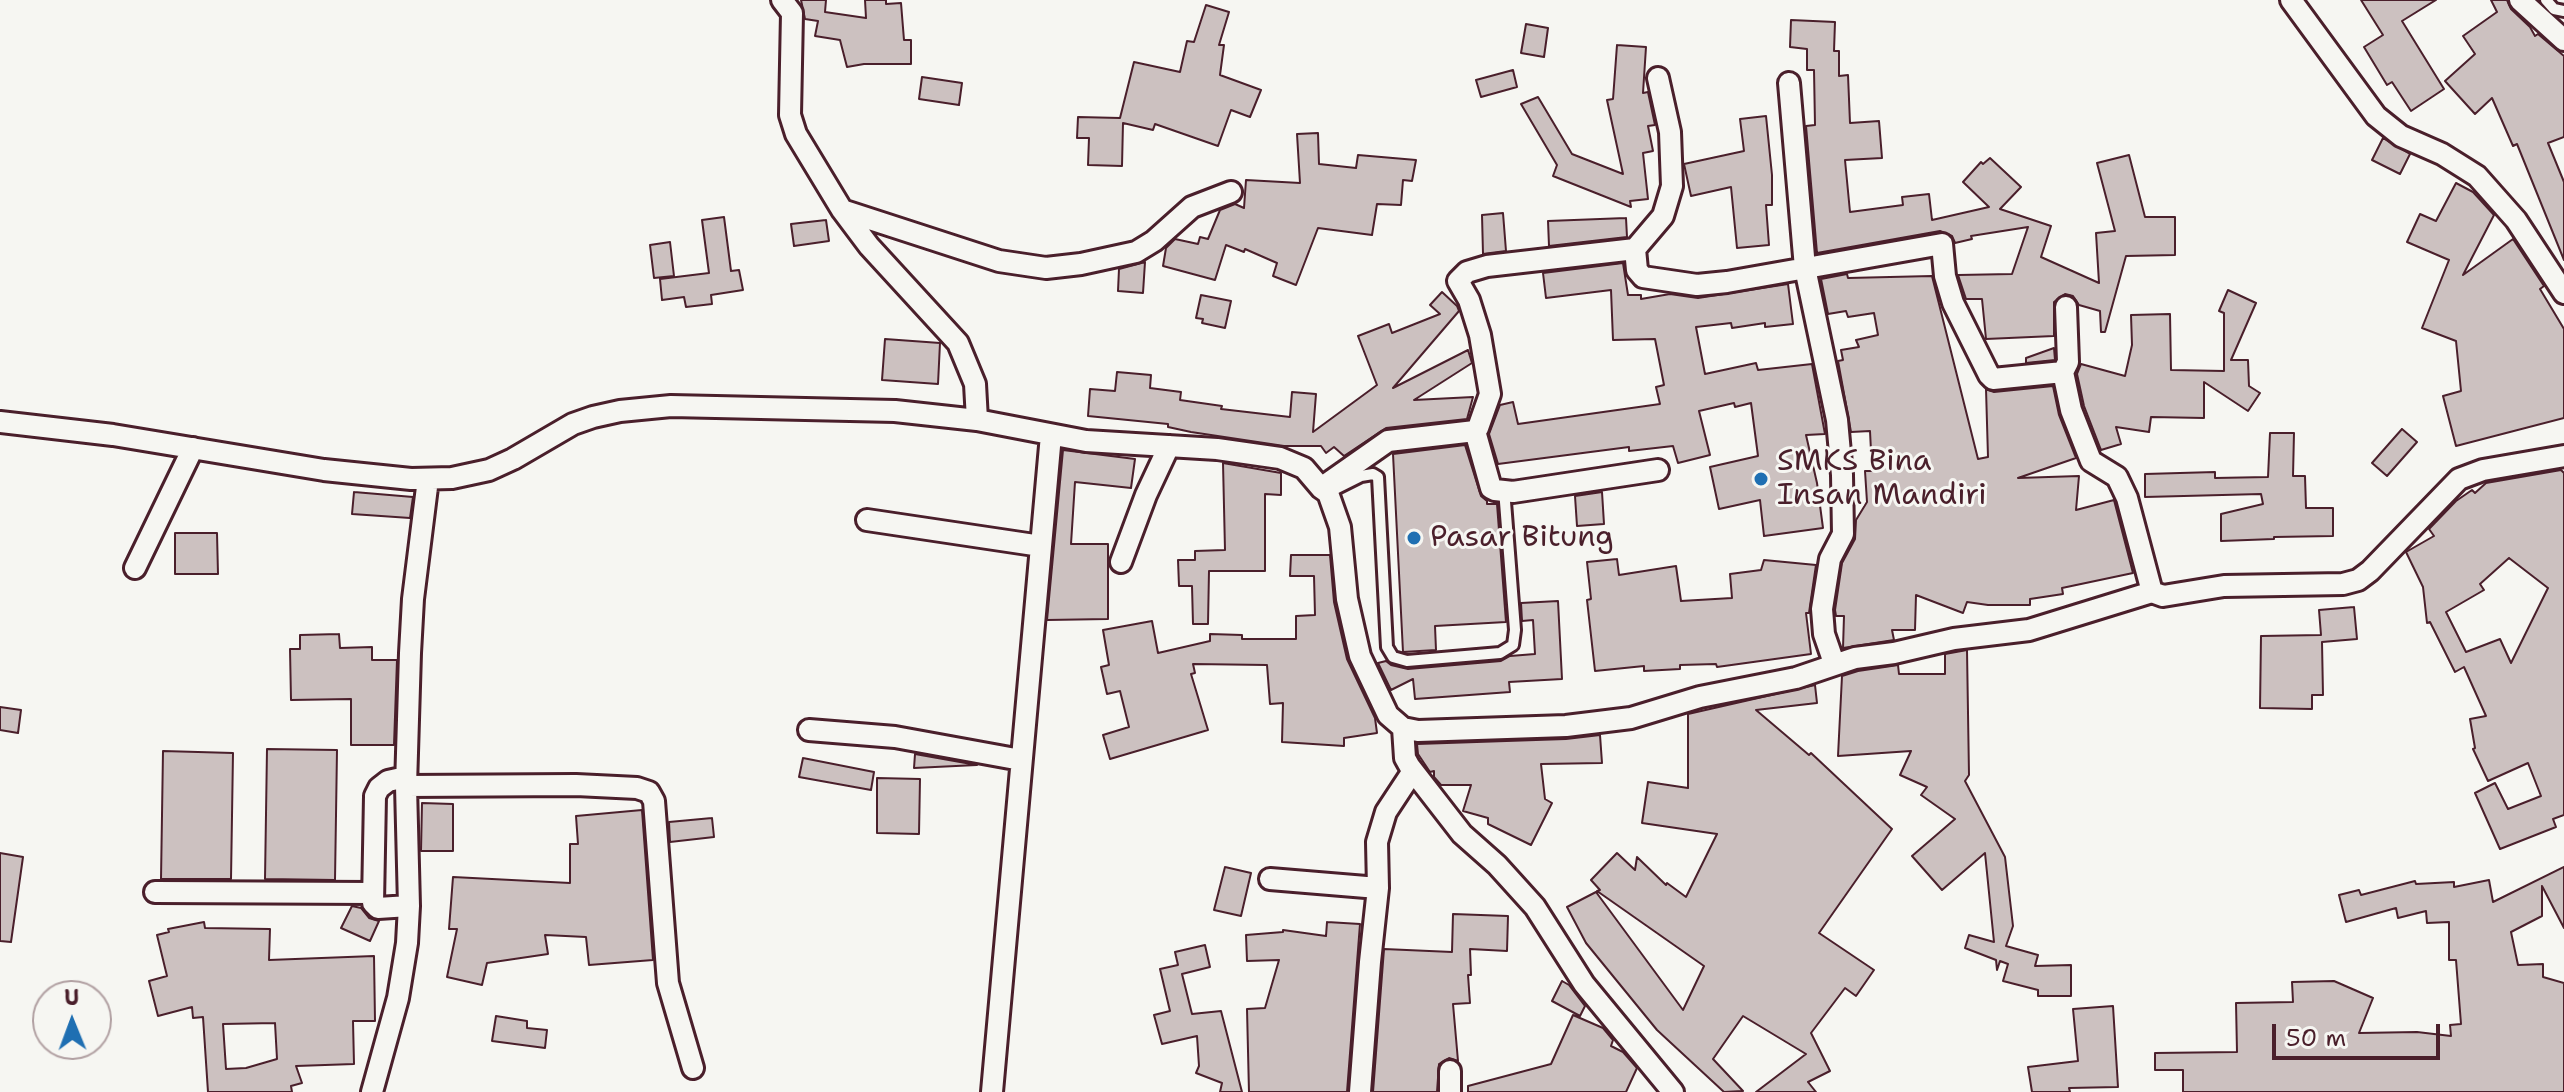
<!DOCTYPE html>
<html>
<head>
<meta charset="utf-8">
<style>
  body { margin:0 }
  #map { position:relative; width:2564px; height:1092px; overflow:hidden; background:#f6f6f2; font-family:"Shantell Sans",sans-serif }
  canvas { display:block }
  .north { position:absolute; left:32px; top:980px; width:80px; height:80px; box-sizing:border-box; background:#f6f6f2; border:2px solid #b1a0a2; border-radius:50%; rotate:359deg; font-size:22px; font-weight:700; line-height:32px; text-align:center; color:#4a1f2b }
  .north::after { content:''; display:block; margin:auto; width:28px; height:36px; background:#1f6fb2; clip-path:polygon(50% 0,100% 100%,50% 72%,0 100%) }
  .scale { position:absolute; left:2272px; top:1024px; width:168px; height:36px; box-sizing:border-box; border:4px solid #4a1f2b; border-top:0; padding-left:10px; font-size:24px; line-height:28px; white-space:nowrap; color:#4a1f2b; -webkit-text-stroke:6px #f6f6f2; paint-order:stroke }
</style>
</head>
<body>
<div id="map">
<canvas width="2564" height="1092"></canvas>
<div class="north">U</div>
<div class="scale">50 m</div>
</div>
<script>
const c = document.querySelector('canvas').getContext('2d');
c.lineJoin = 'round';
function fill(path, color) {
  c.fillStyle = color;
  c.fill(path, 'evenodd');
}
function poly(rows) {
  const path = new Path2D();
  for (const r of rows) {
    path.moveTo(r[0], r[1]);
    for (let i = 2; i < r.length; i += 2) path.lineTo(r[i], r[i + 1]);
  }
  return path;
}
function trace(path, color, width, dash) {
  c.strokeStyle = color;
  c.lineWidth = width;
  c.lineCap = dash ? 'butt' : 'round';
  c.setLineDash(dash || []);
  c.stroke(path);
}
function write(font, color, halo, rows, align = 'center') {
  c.font = font + ' "Shantell Sans",sans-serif';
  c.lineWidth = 6;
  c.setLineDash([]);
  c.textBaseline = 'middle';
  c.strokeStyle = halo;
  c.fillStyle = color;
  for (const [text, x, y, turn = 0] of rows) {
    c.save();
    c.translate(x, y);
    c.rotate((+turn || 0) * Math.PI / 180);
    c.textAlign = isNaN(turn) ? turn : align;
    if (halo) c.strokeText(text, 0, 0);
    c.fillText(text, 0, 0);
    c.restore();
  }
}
const building = poly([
  [801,0,826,0,825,12,866,18,865,0,886,0,886,4,901,3,904,40,911,40,911,64,864,64,847,67,840,40,815,36,818,21,805,19,801,0],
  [2361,0,2436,0,2402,21,2444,89,2411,111,2392,82,2387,85,2364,47,2383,35,2361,0],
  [2491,0,2507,0,2511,9,2530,27,2535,36,2538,34,2564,56,2564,137,2548,143,2564,182,2564,260,2517,144,2513,146,2492,98,2475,114,2445,81,2475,54,2463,36,2497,12,2491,0],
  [1206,5,1229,12,1219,45,1224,45,1220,75,1261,90,1250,117,1231,110,1218,146,1155,124,1153,130,1123,123,1122,166,1088,165,1089,138,1077,138,1078,117,1120,118,1134,62,1180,72,1187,41,1194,42,1206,5],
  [1791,20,1835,22,1834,51,1839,51,1839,76,1848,75,1850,123,1879,121,1882,158,1845,160,1850,212,1903,205,1902,197,1929,194,1932,220,1989,207,1963,182,1981,162,1983,164,1990,158,2021,187,2000,209,2051,226,2041,257,2099,283,2096,233,2115,231,2097,163,2129,155,2145,217,2175,217,2175,255,2126,256,2105,332,2101,332,2100,311,2079,305,2073,296,2065,294,2054,302,2054,336,1986,339,1982,299,1966,299,1958,275,2012,274,2028,227,1971,236,1972,239,1955,243,1952,236,1940,231,1817,253,1806,126,1815,125,1814,70,1807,70,1807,49,1790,47,1791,20],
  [1526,24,1548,28,1544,57,1521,53,1526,24],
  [1617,45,1646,47,1643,93,1648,92,1655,125,1648,126,1653,151,1643,153,1648,199,1630,201,1631,207,1553,176,1557,165,1521,104,1538,97,1572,154,1623,174,1607,100,1613,99,1617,45],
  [1513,70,1517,87,1481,97,1476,80,1513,70],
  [922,77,962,83,959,105,919,99,922,77],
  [1766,116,1772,175,1772,205,1766,205,1769,245,1737,248,1731,187,1691,196,1684,164,1744,151,1740,119,1766,116],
  [1318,133,1319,164,1356,168,1358,155,1416,160,1412,181,1403,180,1401,205,1377,204,1372,235,1318,228,1296,285,1273,276,1277,263,1245,249,1244,252,1226,245,1215,280,1163,266,1166,248,1175,239,1198,244,1200,237,1208,239,1220,210,1235,204,1244,208,1246,180,1300,183,1297,134,1318,133],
  [2383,138,2410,154,2400,174,2372,160,2383,138],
  [2456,183,2473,192,2494,215,2463,275,2513,239,2544,286,2540,289,2564,329,2564,418,2456,446,2443,396,2461,391,2456,341,2422,328,2449,260,2407,242,2420,214,2436,221,2456,183],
  [1503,213,1506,251,1483,254,1482,215,1503,213],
  [724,217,731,271,739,270,743,290,711,295,712,304,686,307,684,297,662,300,660,279,709,273,702,220,724,217],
  [1626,218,1627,237,1549,246,1548,221,1626,218],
  [826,220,829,241,794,246,791,224,826,220],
  [670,242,674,276,654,278,650,245,670,242],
  [1145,262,1143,293,1118,291,1119,269,1145,262],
  [1623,263,1628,295,1641,295,1641,299,1670,294,1698,298,1788,284,1793,324,1765,327,1765,323,1732,328,1731,323,1696,327,1705,374,1756,363,1758,370,1812,364,1825,434,1806,435,1817,483,1823,528,1764,536,1760,500,1719,509,1710,467,1758,456,1751,403,1735,407,1734,403,1699,411,1710,455,1678,463,1673,446,1629,451,1629,447,1498,464,1489,434,1500,405,1513,402,1518,424,1660,404,1656,387,1664,385,1655,339,1613,340,1611,290,1546,298,1543,273,1623,263],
  [1847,274,1848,278,1932,276,1978,459,1988,457,1986,389,1994,392,2053,386,2059,415,2076,458,2018,478,2079,476,2076,510,2114,500,2133,573,2062,588,2063,594,2030,599,2030,605,1988,605,1967,602,1963,613,1916,595,1915,630,1892,630,1894,640,1843,648,1844,616,1836,616,1835,610,1842,563,1855,539,1856,520,1867,502,1865,471,1872,471,1870,431,1851,432,1838,361,1843,360,1841,350,1859,347,1856,340,1878,335,1874,313,1848,317,1846,311,1828,314,1821,279,1847,274],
  [2228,290,2256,303,2231,360,2248,360,2249,386,2260,393,2248,411,2204,382,2204,418,2151,417,2149,432,2116,427,2121,444,2101,450,2084,406,2077,374,2081,364,2125,376,2132,345,2131,315,2170,314,2171,370,2224,371,2224,313,2219,311,2228,290],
  [1442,292,1457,306,1459,311,1393,388,1468,350,1472,363,1414,400,1473,397,1467,419,1386,428,1344,456,1334,447,1326,453,1321,446,1284,446,1191,432,1168,427,1168,424,1088,416,1090,389,1115,391,1117,372,1151,375,1150,388,1181,392,1180,400,1222,406,1221,409,1290,417,1292,392,1316,394,1313,432,1377,385,1358,336,1389,324,1392,333,1440,314,1430,305,1442,292],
  [1201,295,1231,301,1225,328,1202,323,1203,319,1196,318,1201,295],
  [885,339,940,343,938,384,882,380,885,339],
  [2054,348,2055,360,2026,363,2026,358,2054,348],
  [2402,429,2417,442,2387,476,2372,463,2402,429],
  [2270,433,2294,433,2293,476,2305,476,2306,508,2333,508,2333,536,2274,537,2274,539,2221,541,2221,514,2263,504,2261,494,2145,497,2145,474,2215,472,2215,478,2268,477,2270,433],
  [1465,445,1481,496,1487,501,1487,504,1497,504,1506,622,1435,626,1436,650,1403,652,1393,454,1465,445],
  [1063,450,1135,459,1131,488,1075,482,1071,544,1108,544,1108,619,1047,620,1063,450],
  [1223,463,1281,473,1281,495,1265,494,1265,571,1209,571,1208,624,1193,624,1192,586,1179,586,1178,560,1195,560,1195,551,1225,550,1223,463],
  [2561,470,2564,473,2564,815,2553,819,2556,827,2500,849,2475,793,2495,783,2508,809,2541,796,2528,763,2488,781,2473,749,2475,748,2470,719,2486,716,2464,667,2455,672,2430,622,2427,623,2423,587,2406,552,2434,536,2429,529,2456,501,2472,490,2475,493,2486,483,2561,470],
  [2509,558,2548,588,2511,663,2500,639,2466,652,2446,612,2484,590,2480,584,2509,558],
  [354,492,413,497,410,518,352,514,354,492],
  [1602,492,1604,524,1577,526,1575,496,1602,492],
  [175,533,217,533,218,574,175,574,175,533],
  [1291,555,1330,555,1334,602,1347,659,1375,718,1377,733,1344,738,1344,746,1282,742,1283,703,1270,704,1267,665,1193,664,1195,673,1191,674,1208,730,1110,759,1103,735,1129,727,1120,691,1107,694,1101,667,1109,665,1103,630,1152,621,1158,653,1210,641,1210,634,1242,635,1242,639,1296,639,1296,616,1315,615,1314,576,1290,576,1291,555],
  [1617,559,1619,575,1676,566,1681,601,1732,598,1730,574,1761,570,1764,560,1816,565,1809,613,1806,613,1811,654,1717,667,1716,664,1680,665,1680,669,1644,671,1644,666,1595,671,1587,600,1591,599,1587,562,1617,559],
  [1558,601,1562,679,1509,682,1510,692,1415,699,1413,679,1391,690,1378,663,1386,661,1391,665,1408,669,1501,661,1510,656,1535,654,1533,620,1522,621,1521,603,1558,601],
  [2354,607,2357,639,2322,642,2323,695,2312,695,2312,709,2260,708,2261,636,2321,635,2319,610,2354,607],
  [339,634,340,648,372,647,372,660,397,660,394,745,351,745,351,699,291,700,290,649,300,649,300,635,339,634],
  [1967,650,1969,775,1965,781,2005,857,2013,926,2006,946,2038,955,2035,966,2071,965,2071,996,2038,996,2038,990,2003,981,2008,964,2000,961,1997,970,1996,960,1965,948,1969,935,1994,942,1985,853,1942,890,1912,856,1955,819,1921,795,1927,787,1900,775,1911,751,1838,756,1842,676,1858,671,1898,665,1899,674,1945,674,1945,654,1967,650],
  [1815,685,1817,703,1756,710,1809,755,1811,753,1892,829,1819,933,1874,970,1856,996,1845,988,1811,1033,1830,1071,1808,1082,1816,1092,1756,1092,1806,1054,1743,1016,1713,1059,1743,1091,1724,1092,1657,1030,1586,943,1567,907,1596,892,1683,1010,1704,966,1597,891,1600,890,1591,880,1617,853,1635,870,1637,857,1666,885,1667,883,1686,897,1717,834,1642,823,1648,782,1688,788,1688,714,1815,685],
  [0,707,21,710,18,733,0,730,0,707],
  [1600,735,1602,763,1541,764,1545,799,1552,803,1531,845,1488,824,1488,818,1463,811,1471,785,1441,785,1434,777,1434,771,1430,772,1418,754,1417,744,1566,739,1600,735],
  [267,749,337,750,335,880,265,879,267,749],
  [163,751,233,753,231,879,161,879,163,751],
  [915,754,977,765,914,768,915,754],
  [803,758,874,772,871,790,799,777,803,758],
  [877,778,920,779,919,834,877,833,877,778],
  [422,803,453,804,453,851,421,851,422,803],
  [642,810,653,960,589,965,586,937,545,935,548,954,487,963,482,985,447,977,457,929,449,929,453,877,570,883,570,844,578,844,576,816,642,810],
  [712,818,714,837,670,842,669,822,712,818],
  [0,853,23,857,11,942,0,941,0,853],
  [1225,867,1251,873,1241,916,1214,910,1225,867],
  [2564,867,2564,928,2542,886,2542,916,2511,932,2518,965,2543,964,2543,977,2564,983,2564,1092,2183,1092,2183,1070,2155,1070,2155,1053,2237,1052,2236,1003,2293,1002,2292,982,2334,981,2373,998,2359,1033,2417,1032,2451,1036,2450,1025,2461,1024,2456,960,2449,960,2449,922,2427,923,2426,911,2398,918,2396,908,2346,922,2339,895,2359,890,2361,895,2415,881,2416,884,2454,882,2454,887,2489,880,2493,902,2564,867],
  [352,906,361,908,369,918,379,921,370,941,341,928,352,906],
  [1453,914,1508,916,1507,951,1470,949,1471,975,1468,975,1470,1003,1453,1004,1458,1061,1449,1058,1439,1064,1437,1092,1373,1092,1384,949,1452,952,1453,914],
  [204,922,205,928,270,929,269,960,374,956,375,1021,353,1021,354,1064,296,1066,302,1083,291,1086,292,1092,208,1092,203,1017,193,1018,192,1007,158,1016,149,981,167,976,157,935,169,932,168,929,204,922],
  [275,1023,277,1059,246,1068,226,1069,223,1024,275,1023],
  [1327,922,1360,924,1347,1092,1249,1092,1247,1009,1265,1008,1279,960,1247,961,1246,935,1283,932,1283,930,1326,936,1327,922],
  [1205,945,1210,967,1182,974,1192,1014,1221,1011,1242,1092,1220,1092,1222,1083,1196,1073,1199,1066,1197,1036,1162,1044,1154,1015,1170,1011,1160,969,1178,965,1175,952,1205,945],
  [1562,981,1569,985,1585,1006,1580,1016,1552,1001,1562,981],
  [2113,1006,2118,1087,2069,1088,2070,1092,2032,1092,2028,1067,2078,1061,2073,1009,2113,1006],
  [1573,1015,1603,1028,1613,1040,1611,1046,1623,1052,1637,1068,1626,1092,1468,1092,1468,1086,1551,1064,1573,1015],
  [496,1016,527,1021,527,1028,547,1030,545,1048,492,1041,496,1016]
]);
const service = poly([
  [2546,0,2554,9,2564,11],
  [1331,491,1361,476,1373,474,1378,477,1387,647,1393,657,1407,661,1500,653,1513,645,1515,630,1504,489]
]);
const minor = poly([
  [782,0,792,13,790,115,796,134,842,210,869,246,958,343,975,384,977,420],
  [2291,0,2376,116,2401,136,2442,154,2477,176,2516,220,2564,293],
  [2520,0,2564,40],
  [1789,83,1805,268,1837,420,1842,475,1843,534,1830,559,1822,609,1824,634,1834,663],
  [842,210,999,261,1046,268,1081,264,1136,252,1154,241,1192,207,1231,192],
  [1635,249,1663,216,1672,186,1670,132,1658,78],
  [2063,372,2068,362,2066,307],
  [0,422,113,435,324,470,411,479,452,478,489,470,513,459,573,424,593,417,620,411,671,406,895,411,977,420,1086,441,1217,449,1280,458,1304,468,1321,488,1328,493,1340,527,1347,599,1360,656,1388,715,1403,728,1418,731,1566,726,1631,718,1700,697,1796,678,1855,658,1894,653,1954,639,2029,630,2152,592,2163,596,2224,586,2343,584,2358,580,2370,571,2459,479,2483,470,2564,456],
  [1475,431,1491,488,1495,490,1513,492,1658,470],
  [1321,488,1388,441,1475,431,1478,428,1490,394,1480,335,1469,300,1458,281,1467,272,1487,266,1635,249,1637,270,1643,277,1697,285,1727,282,1942,244,1945,276,1953,303,1989,375,1993,379,2063,372,2071,410,2091,461,2117,477,2127,498,2152,592],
  [867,520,1041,546],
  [1121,562,1146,495,1169,446],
  [135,568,193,448],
  [1403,728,1405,758,1410,767,1462,834,1497,865,1535,907,1584,984,1673,1092],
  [809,730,895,737,1021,760],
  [406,777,388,781,379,788,375,796,373,903,378,908,409,906],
  [406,786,576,785,637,788,649,792,654,801,668,983,693,1068],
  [1270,879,1378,888],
  [155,892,373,893],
  [1450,1071,1450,1092],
  [372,1092,398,998,407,943,409,906,406,786,410,653,413,599,428,479],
  [992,1092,1051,435],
  [1360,1092,1370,962,1378,888,1377,842,1386,812,1413,771]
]);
const markers = [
  [1761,479,8,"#1f6fb2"],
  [1414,538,8,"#1f6fb2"]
];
const poiNames = [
  ["SMKS Bina",1777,462],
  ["Insan Mandiri",1777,496],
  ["Pasar Bitung",1430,538]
];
fill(building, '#ccc1c0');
trace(building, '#4a1f2b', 2);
trace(service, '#4a1f2b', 16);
trace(minor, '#4a1f2b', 26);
trace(service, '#f6f6f2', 10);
trace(minor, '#f6f6f2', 20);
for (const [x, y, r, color] of markers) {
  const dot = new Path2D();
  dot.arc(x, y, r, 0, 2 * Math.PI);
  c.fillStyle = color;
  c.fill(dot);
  trace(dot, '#f6f6f2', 3);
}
write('30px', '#4a1f2b', '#f6f6f2', poiNames, 'left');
</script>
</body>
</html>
